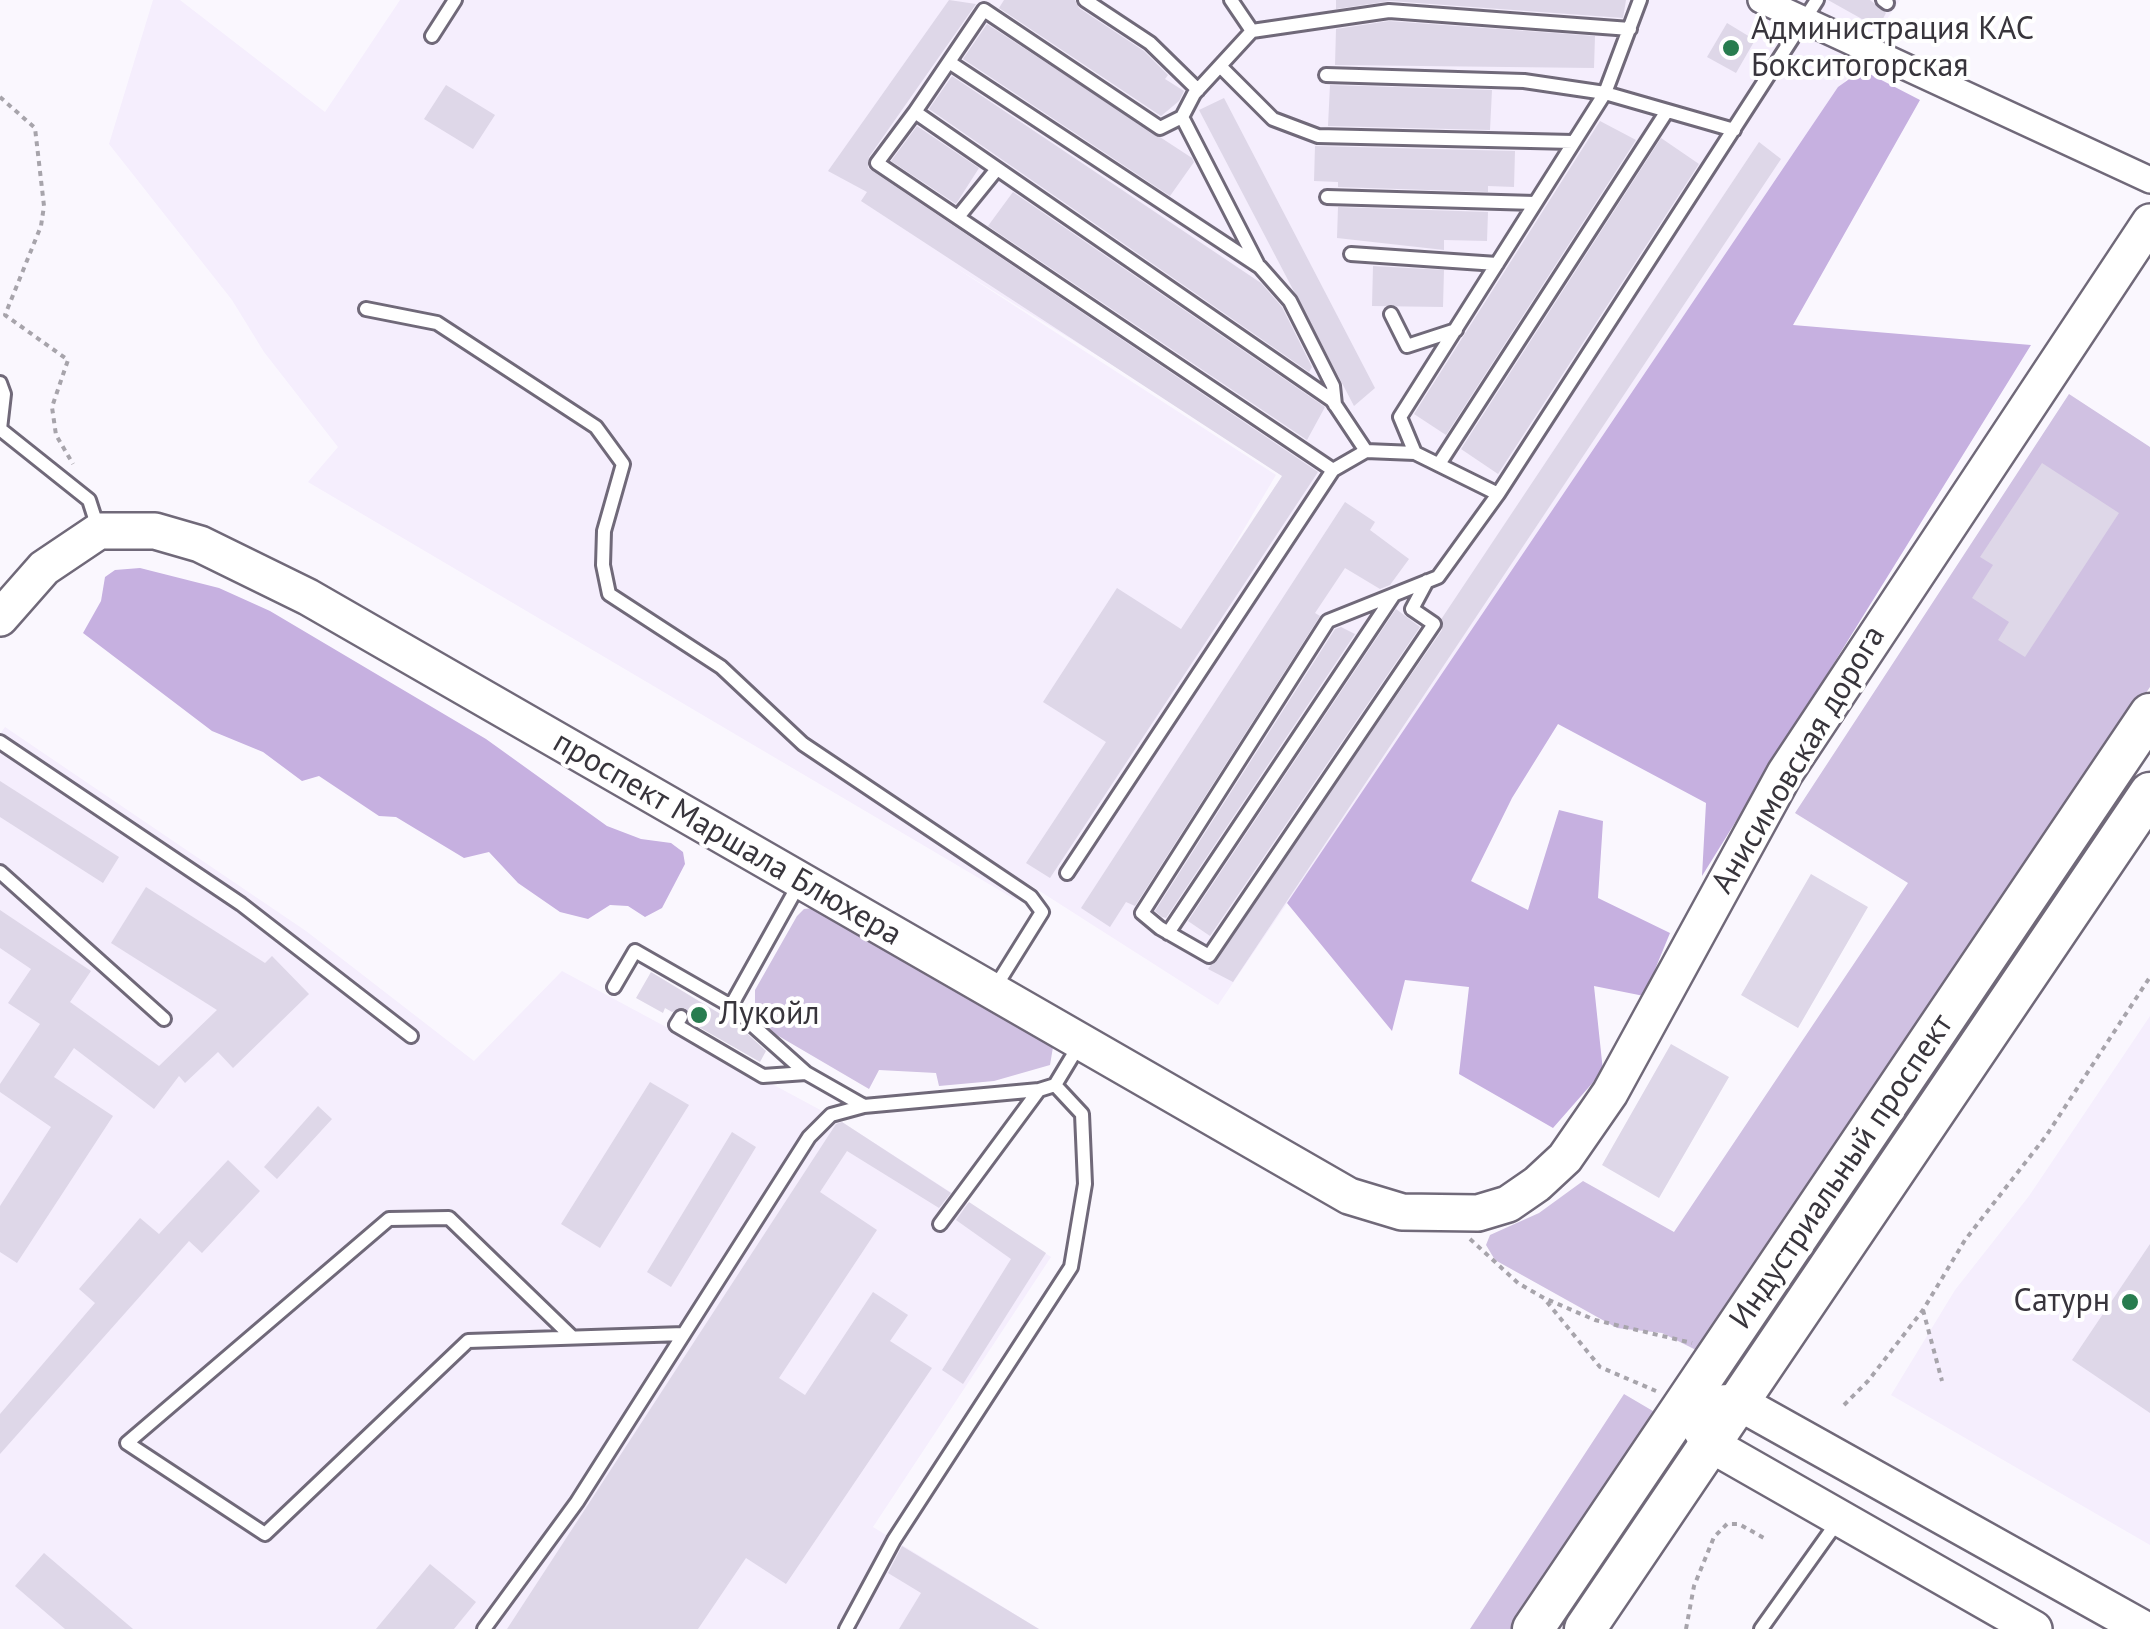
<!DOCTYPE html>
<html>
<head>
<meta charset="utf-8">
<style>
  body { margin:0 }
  canvas { display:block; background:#faf7fe }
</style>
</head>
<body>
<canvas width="2150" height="1629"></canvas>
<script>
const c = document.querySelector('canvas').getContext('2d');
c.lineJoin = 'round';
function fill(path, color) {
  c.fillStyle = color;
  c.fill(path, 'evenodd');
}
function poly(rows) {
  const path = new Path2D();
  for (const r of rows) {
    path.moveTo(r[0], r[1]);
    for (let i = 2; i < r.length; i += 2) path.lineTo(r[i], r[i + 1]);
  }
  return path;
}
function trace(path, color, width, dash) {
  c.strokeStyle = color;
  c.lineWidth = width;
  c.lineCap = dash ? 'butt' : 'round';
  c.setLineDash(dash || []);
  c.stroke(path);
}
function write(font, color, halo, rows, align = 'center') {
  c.font = font + ' "PT Sans",sans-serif';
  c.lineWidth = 8;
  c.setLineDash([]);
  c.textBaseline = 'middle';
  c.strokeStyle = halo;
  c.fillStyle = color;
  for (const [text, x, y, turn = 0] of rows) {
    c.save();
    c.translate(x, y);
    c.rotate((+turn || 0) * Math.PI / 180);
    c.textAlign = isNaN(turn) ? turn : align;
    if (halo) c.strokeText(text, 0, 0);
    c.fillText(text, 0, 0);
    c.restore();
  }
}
const built = poly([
  [153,0,180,0,325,112,400,0,1900,0,1218,1005,1027,883,1016,900,308,482,338,447,264,352,232,300,109,144],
  [950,264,1285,472,1225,561,1276,475],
  [5,727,306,931,474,1061,562,971,839,1120,1051,1257,873,1527,1039,1629,0,1629,0,734],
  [2150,1016,2150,1545,1891,1395,1955,1290,2029,1196]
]);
const green = poly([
  [2069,394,2150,447,2150,687,1700,1352,1662,1333,1617,1328,1495,1260,1486,1245,1490,1235,1539,1213,1583,1181,1674,1232,1908,883,1795,813],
  [813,908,1053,1047,1050,1065,994,1081,939,1086,936,1073,879,1070,869,1089,770,1031,755,1011,755,990,797,916,804,909],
  [1624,1394,1658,1414,1512,1629,1470,1629]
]);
const forest = poly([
  [1862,70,1920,100,1793,325,2031,345,1702,876,1706,803,1558,724,1512,798,1471,881,1528,910,1559,810,1603,821,1598,898,1670,933,1644,996,1594,986,1603,1071,1553,1128,1459,1074,1469,987,1405,980,1392,1031,1287,903,1838,87],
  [140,568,219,588,270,611,486,739,607,826,641,839,671,843,683,852,685,864,662,908,645,917,628,906,610,905,588,919,560,912,518,883,489,852,464,858,396,817,379,816,319,776,302,781,263,752,212,731,83,633,101,601,105,577,115,570]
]);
const building = poly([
  [949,0,976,4,869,157,868,168,1318,472,1050,878,1026,863,1106,742,1043,702,1117,588,1181,629,1282,476,861,201,867,192,828,171],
  [1004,0,1075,0,1079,8,1144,51,1168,75,1165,79,1184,91,1179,101,1161,116,999,8],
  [1336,0,1626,0,1623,18,1390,1,1336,9],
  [1828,0,1870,0,1886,13,1878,28],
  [1389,21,1595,36,1594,68,1335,65,1336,29],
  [1727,23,1755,40,1736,73,1707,57],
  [987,24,1192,158,1194,162,1170,196,963,59],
  [952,76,1261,283,1282,307,1312,367,1309,372,929,109],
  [446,85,495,115,473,149,424,119],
  [1330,85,1492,90,1490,130,1328,126],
  [1224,98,1375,388,1354,406,1199,110],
  [1600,121,1636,140,1446,435,1414,414],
  [917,126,979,168,956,204,891,161],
  [1661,138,1699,164,1498,474,1461,449],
  [1759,142,1781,159,1233,982,1208,969,1442,630,1442,618],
  [1315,146,1515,151,1514,187,1488,186,1488,192,1338,187,1338,182,1314,181],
  [1013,192,1325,407,1307,440,988,226],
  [1338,207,1488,212,1487,241,1444,240,1444,250,1337,238],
  [1373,266,1444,270,1443,307,1372,306],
  [2042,463,2119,513,2025,657,1998,640,2009,622,1972,598,1993,565,1980,557],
  [1345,502,1375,522,1370,530,1409,559,1390,585,1380,589,1345,568,1315,613,1320,616,1135,906,1126,902,1110,927,1081,908],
  [1396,609,1420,627,1210,936,1188,921],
  [1341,627,1355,634,1166,918,1162,917,1155,911,1335,629],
  [0,781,119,857,103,883,0,817],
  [1811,874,1868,907,1798,1028,1741,995],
  [146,887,265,963,272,956,309,994,233,1068,218,1052,185,1083,179,1076,154,1109,74,1048,54,1077,113,1116,17,1263,0,1252,0,1206,51,1127,0,1092,0,1084,40,1024,8,1003,31,969,0,948,0,910,91,971,70,1002,159,1066,217,1010,111,943],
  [651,972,737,1024,766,1051,760,1062,690,1022,685,1008,672,1012,665,1008,663,1013,636,998],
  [1671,1044,1729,1077,1659,1198,1602,1165],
  [650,1082,689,1105,600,1248,561,1224],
  [318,1106,332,1119,277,1179,264,1167],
  [842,1122,951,1193,939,1208,847,1151,820,1192,877,1230,779,1378,805,1395,873,1292,908,1315,890,1341,932,1368,786,1584,746,1558,698,1629,507,1629,836,1124],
  [732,1132,756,1147,671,1287,647,1272],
  [228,1160,260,1191,202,1253,189,1241,0,1454,0,1414,95,1303,79,1289,140,1218,159,1234],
  [969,1202,1046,1253,963,1384,942,1370,1011,1259,956,1220],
  [2150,1244,2150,1413,2072,1360],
  [902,1546,1039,1629,899,1629,921,1593,888,1573],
  [44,1553,133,1629,65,1629,15,1586],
  [430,1564,476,1602,454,1629,376,1629]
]);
const path = poly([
  [0,97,35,128,44,206,41,226,5,315,68,360,52,407,56,435,73,464],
  [1470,1239,1518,1283,1544,1298,1595,1320,1692,1343],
  [1547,1302,1600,1367,1656,1391],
  [1923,1310,1942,1381],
  [1844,1405,1868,1381,1923,1310,1965,1240,2046,1136,2150,977],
  [1686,1629,1694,1586,1714,1537,1727,1524,1739,1524,1764,1538]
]);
const lane = poly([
  [1085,0,1150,43,1198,90],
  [1231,0,1252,31],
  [1883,0,1887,3],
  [432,36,455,0],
  [949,62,1260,267,1290,301,1333,386,1335,405],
  [1220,66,1273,119,1318,136,1573,142],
  [1326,75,1524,81,1605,93,1640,0],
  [915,112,984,10,1160,128,1182,117,1194,94,1252,31,1389,11,1630,29],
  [1182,117,1257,263],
  [1327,197,1535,203],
  [958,217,997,169],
  [1351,254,1497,264],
  [366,309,437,323,596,427,623,464,604,531,603,565,609,594,721,667,803,744,1031,897,1042,912,994,989],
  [1391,314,1407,346,1456,330],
  [0,383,4,394,0,429,89,500,99,531],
  [1366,451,1333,470,877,163,915,112,1332,400,1366,451,1415,453,1498,494],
  [1415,453,1400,417,1605,93,1734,130],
  [1439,464,1667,111],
  [1427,581,1412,609,1434,624,1209,956,1160,928,1142,913,1328,621,1438,577,1498,494,1817,0],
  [0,742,241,904,411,1036],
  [0,872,164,1019],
  [1067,873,1333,470],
  [799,884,731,1006,806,1073,864,1106],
  [1168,933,1393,596],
  [614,987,635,951,731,1006],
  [681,1017,676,1025,763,1076,806,1073],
  [940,1224,1039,1090],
  [570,1335,449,1218,389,1219,127,1443,265,1534,468,1341,684,1334],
  [484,1629,577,1502,809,1137,831,1115,864,1106,1039,1090,1055,1085,1081,1042],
  [846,1629,894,1540,1071,1267,1085,1184,1082,1114,1055,1085],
  [1761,1629,1838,1521]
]);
const street = poly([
  [1761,0,2150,180]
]);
const secondary = poly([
  [0,618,44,568,99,531,155,531,200,544,308,597,1349,1196,1402,1212,1478,1213,1508,1204,1537,1184,1565,1158,1610,1093,1785,773,2150,222],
  [1685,1405,1738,1402,2144,1629],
  [1696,1422,1710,1444,2034,1629]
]);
const primary = poly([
  [1533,1629,2150,714],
  [1585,1629,2150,793]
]);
const markers = [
  [1731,48,10,"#287c4f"],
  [699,1015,10,"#287c4f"],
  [2130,1302,10,"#287c4f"]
];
const poiNames = [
  ["Администрация КАС",1751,30],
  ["Бокситогорская",1751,67],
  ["Лукойл",719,1015],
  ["Сатурн",2110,1302,"right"]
];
const streetNames = [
  ["Анисимовская дорога",1799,760,-59],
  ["проспект Маршала Блюхера",727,839,30],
  ["Индустриальный проспект",1842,1172,-56]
];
fill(built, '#f5eefd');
fill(green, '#d0c1e2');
fill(forest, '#c6b0e0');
fill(building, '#ded7e8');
trace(lane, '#706979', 18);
trace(street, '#706979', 30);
trace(secondary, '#706979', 40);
trace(primary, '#706979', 45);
trace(path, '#a7a4ab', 4, [5, 5]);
trace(lane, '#fff', 12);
trace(street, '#fff', 25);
trace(secondary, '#fff', 35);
trace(primary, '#fff', 40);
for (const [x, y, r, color] of markers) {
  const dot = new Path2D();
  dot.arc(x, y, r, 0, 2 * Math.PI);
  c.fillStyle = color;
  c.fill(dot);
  trace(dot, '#fff', 4);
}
write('32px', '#38353c', '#fff', poiNames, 'left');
write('32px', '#38353c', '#fff', streetNames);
</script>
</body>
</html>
